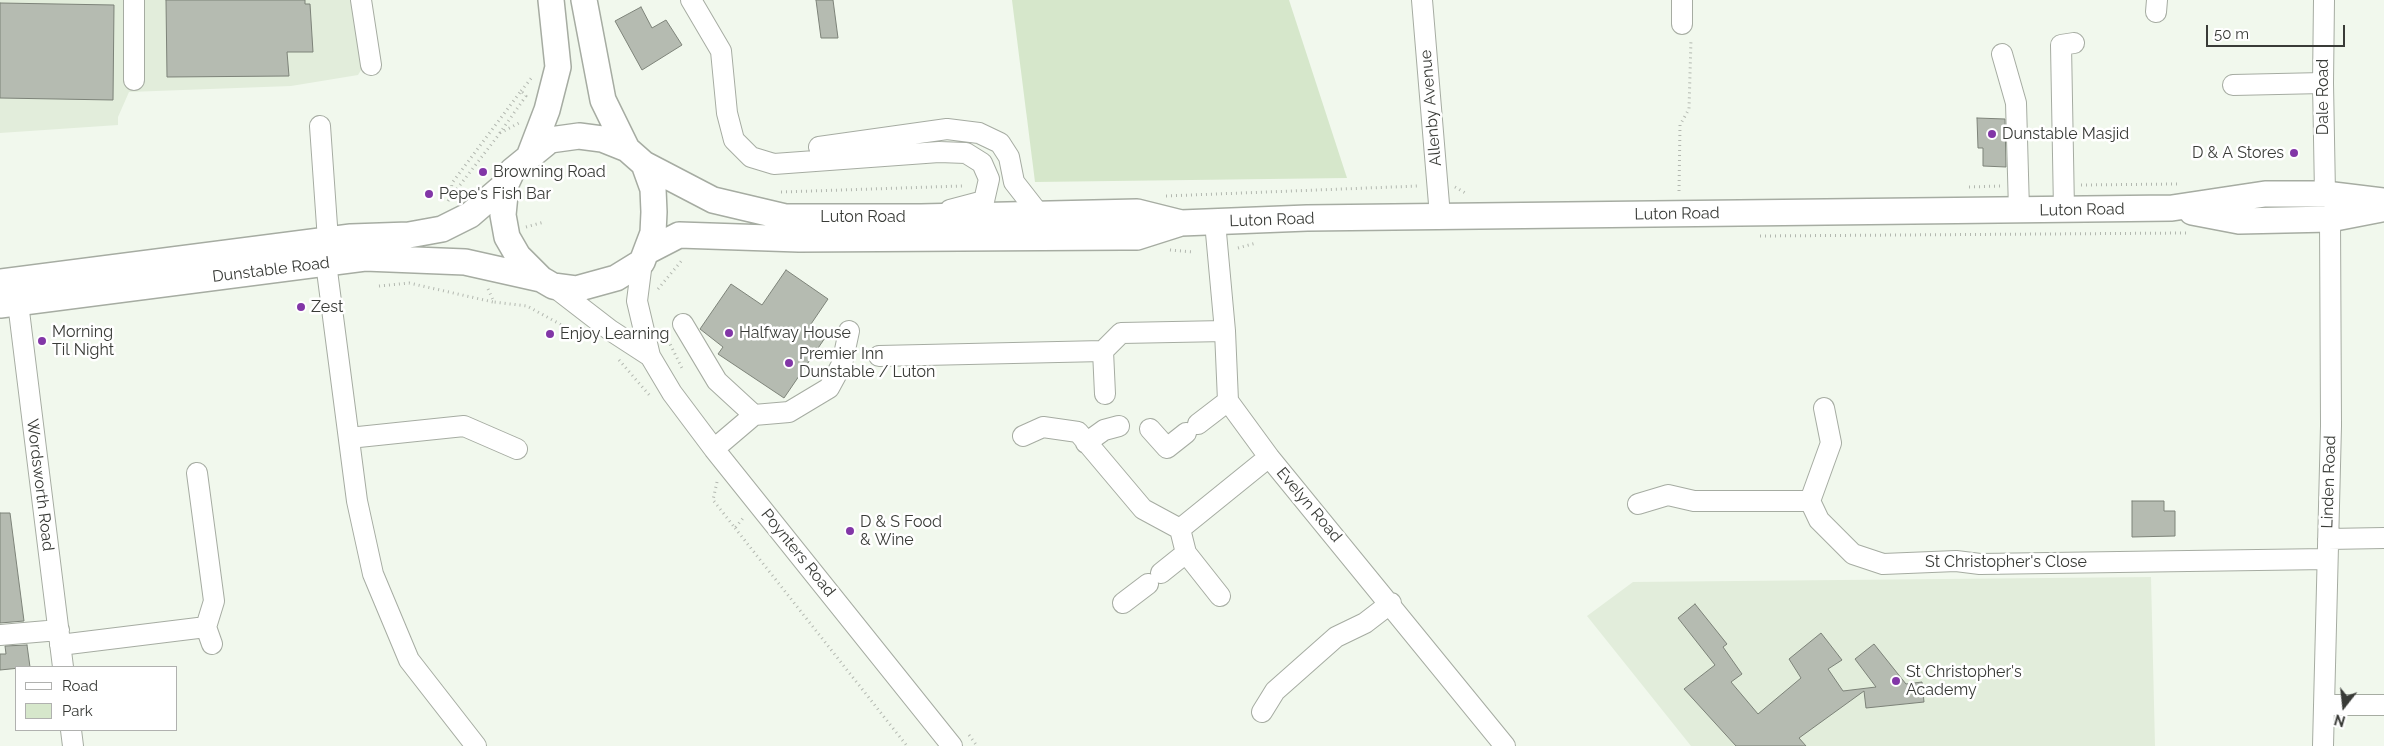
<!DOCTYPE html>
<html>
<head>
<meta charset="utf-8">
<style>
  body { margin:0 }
  #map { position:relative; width:2384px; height:746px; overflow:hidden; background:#f1f8ed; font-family:Raleway,sans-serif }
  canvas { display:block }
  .legend { position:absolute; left:15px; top:666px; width:162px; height:65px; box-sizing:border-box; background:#fff; border:1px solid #b0b1af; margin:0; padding:6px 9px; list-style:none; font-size:15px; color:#393b37 }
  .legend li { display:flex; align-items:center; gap:10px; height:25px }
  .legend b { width:25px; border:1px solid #b0b1af }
  .north { position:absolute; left:2319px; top:681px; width:50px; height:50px; -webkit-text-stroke:4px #fff; paint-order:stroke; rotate:196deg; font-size:14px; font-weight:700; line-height:20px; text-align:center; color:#393b37 }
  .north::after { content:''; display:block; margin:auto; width:18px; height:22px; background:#393b37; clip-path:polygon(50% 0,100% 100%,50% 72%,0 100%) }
  .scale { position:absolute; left:2206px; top:25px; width:139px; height:22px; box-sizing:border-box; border:2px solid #393b37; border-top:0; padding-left:6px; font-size:15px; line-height:18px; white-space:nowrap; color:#393b37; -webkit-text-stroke:4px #fff; paint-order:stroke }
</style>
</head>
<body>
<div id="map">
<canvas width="2384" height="746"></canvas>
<ul class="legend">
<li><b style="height:6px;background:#fff"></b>Road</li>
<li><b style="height:14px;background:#d6e7cb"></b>Park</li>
</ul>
<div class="north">N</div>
<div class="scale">50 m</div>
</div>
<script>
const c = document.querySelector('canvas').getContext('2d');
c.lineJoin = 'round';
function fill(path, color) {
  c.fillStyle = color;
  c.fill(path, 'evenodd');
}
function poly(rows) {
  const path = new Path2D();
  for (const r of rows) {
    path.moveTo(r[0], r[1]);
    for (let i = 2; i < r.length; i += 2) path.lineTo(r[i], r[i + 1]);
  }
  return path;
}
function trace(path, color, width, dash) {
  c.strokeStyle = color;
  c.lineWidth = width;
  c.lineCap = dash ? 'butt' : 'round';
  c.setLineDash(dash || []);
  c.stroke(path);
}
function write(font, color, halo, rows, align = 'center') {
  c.font = font + ' Raleway,sans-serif';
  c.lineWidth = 5;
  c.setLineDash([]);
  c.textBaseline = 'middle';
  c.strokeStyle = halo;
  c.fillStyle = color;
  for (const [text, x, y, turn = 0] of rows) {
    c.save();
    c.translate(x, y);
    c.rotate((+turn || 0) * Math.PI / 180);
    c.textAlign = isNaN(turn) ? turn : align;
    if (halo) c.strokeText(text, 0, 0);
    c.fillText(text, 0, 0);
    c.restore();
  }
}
const built = poly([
  [0,0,355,0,366,62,358,75,291,86,129,92,118,117,118,125,0,133],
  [2151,577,2155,746,1691,746,1587,616,1633,582]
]);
const green = poly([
  [1012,0,1289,0,1347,178,1035,182]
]);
const building = poly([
  [166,0,305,0,305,4,310,4,313,52,287,52,289,76,167,77,166,0],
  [816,0,833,0,838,38,821,38,816,0],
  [0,3,114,5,113,100,0,98,0,3],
  [641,7,652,28,666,20,682,45,642,70,615,21,641,7],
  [1977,118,2005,119,2006,167,1983,166,1983,148,1978,148,1977,118],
  [786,270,828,299,811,324,827,335,784,398,718,354,723,347,700,329,731,284,762,305,786,270],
  [2132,501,2164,501,2164,511,2175,511,2175,536,2132,537,2132,501],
  [0,513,10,513,24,621,0,623,0,513],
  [1695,604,1727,644,1723,647,1742,674,1731,682,1758,714,1801,678,1789,659,1821,633,1842,660,1828,669,1843,691,1876,687,1855,659,1874,644,1906,684,1922,682,1924,702,1866,708,1864,691,1799,738,1806,746,1736,746,1684,689,1715,665,1678,618,1695,604],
  [27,645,30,667,0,670,0,654,6,654,5,646,27,645]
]);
const path = poly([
  [521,91,533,76],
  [500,133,519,123],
  [2081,185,2177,184],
  [1455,187,1467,194],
  [1969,187,2000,186],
  [1679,191,1680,125,1689,109,1691,39],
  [781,192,962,186],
  [1166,196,1418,186],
  [448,201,450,198,497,137,526,96,521,91,452,183,450,198],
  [526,227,544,222],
  [1760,236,2186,233],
  [1238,248,1256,243],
  [1170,250,1193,252],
  [379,286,409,283,493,302],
  [488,289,494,302,527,306,589,340],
  [658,289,683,259],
  [668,340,683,370],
  [619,360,651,397],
  [717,482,713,500,735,528,744,517],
  [735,528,907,746],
  [969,735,977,746]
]);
const minor = poly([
  [134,0,134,80],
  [361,0,371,65],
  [691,0,721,51,727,113,734,140,751,157,774,164,939,152,966,153,982,163,989,179,984,201,950,210],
  [1422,0,1440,216],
  [2324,0,2323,83,2325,194],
  [2156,12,2157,0],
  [1682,24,1682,0],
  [2002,54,2016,103,2019,210],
  [2233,85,2323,83],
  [320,126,328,240],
  [819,147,947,129,979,133,1000,143,1009,157,1014,182,1039,214],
  [2064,210,2061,45,2074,43],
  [1215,222,1225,331,1228,401,1269,457,1505,746],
  [642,262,637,301,650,356,672,393,714,449,952,746],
  [326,263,357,501,373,574,409,660,476,746],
  [553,286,610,330,650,356],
  [18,303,63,667],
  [683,324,717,381,754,415],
  [879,356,1103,351],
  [1105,394,1103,351,1121,333,1225,331],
  [1824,408,1831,443,1810,501,1819,520,1853,554,1883,564,1956,561,1980,564,2327,559],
  [1198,424,1228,401],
  [1150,429,1167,448,1186,433],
  [1023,436,1043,427,1078,432,1143,509,1180,529,1186,553,1220,596],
  [349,438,464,426,517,449],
  [1086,443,1104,430,1119,426],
  [714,449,754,415,789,412,829,388,842,364,849,331],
  [1638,504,1668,495,1694,501,1810,501],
  [1180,529,1269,457],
  [2328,539,2384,538],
  [1161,573,1186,553],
  [1123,603,1148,584],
  [206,627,212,644],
  [0,635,59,630],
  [60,645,206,627,214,601,197,473],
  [2324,705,2384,705],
  [1262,712,1275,691,1336,637,1365,623,1391,603],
  [71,730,73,746],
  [2323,746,2331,426,2330,219]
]);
const major = poly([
  [584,0,603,100,627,149],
  [579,136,602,139,627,149,644,164,653,189,654,212,653,233,642,262,616,278,576,289,553,286,541,279,518,256,507,237,503,215,506,184,512,171,550,140,579,136],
  [529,157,547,110,558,67,551,0],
  [644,164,713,200,785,217,921,217,1137,212,1181,223],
  [2192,212,2239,221,2330,219,2382,209],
  [648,251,679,235,799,239,1122,237,1137,237,1181,223,1307,218,2172,208,2265,194,2325,194,2384,201],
  [0,282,351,237,409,235,442,229,470,215,506,184],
  [0,305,365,258,465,262,541,279]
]);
const markers = [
  [1992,134,5,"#8236a7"],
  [2294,153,5,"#8236a7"],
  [483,172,5,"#8236a7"],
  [429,194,5,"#8236a7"],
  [301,307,5,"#8236a7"],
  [729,333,5,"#8236a7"],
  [550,334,5,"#8236a7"],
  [42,341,5,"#8236a7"],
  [789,363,5,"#8236a7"],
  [850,531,5,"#8236a7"],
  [1896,681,5,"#8236a7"]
];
const streetNames = [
  ["Dale Road",2323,97,-90],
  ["Allenby Avenue",1431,108,-95],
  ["Luton Road",2082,210,-1],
  ["Luton Road",1677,214,-1],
  ["Luton Road",863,217],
  ["Luton Road",1272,220,-2],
  ["Dunstable Road",271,270,-7],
  ["Linden Road",2329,482,-88],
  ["Wordsworth Road",40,485,83],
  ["Evelyn Road",1309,505,50],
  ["Poynters Road",798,553,51],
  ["St Christopher's Close",2006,562]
];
const poiNames = [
  ["Dunstable Masjid",2002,134],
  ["D & A Stores",2284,153,"right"],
  ["Browning Road",493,172],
  ["Pepe's Fish Bar",439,194],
  ["Zest",311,307],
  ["Morning",52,332],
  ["Til Night",52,350],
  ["Halfway House",739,333],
  ["Enjoy Learning",560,334],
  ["Premier Inn",799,354],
  ["Dunstable / Luton",799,372],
  ["D & S Food",860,522],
  ["& Wine",860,540],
  ["St Christopher's",1906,672],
  ["Academy",1906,690]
];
fill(built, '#e2eddb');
fill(green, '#d6e7cb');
fill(building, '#b5bbb1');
trace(building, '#7d8379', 1);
trace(minor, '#a6aca2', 22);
trace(major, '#a6aca2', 28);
trace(path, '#b3b8b0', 3, [1, 4]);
trace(minor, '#fff', 20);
trace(major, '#fff', 25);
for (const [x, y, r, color] of markers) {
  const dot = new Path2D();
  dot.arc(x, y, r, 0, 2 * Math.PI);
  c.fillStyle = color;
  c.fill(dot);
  trace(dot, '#fff', 2);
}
write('16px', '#393b37', '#fff', streetNames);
write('16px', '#393b37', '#fff', poiNames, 'left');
</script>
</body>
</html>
